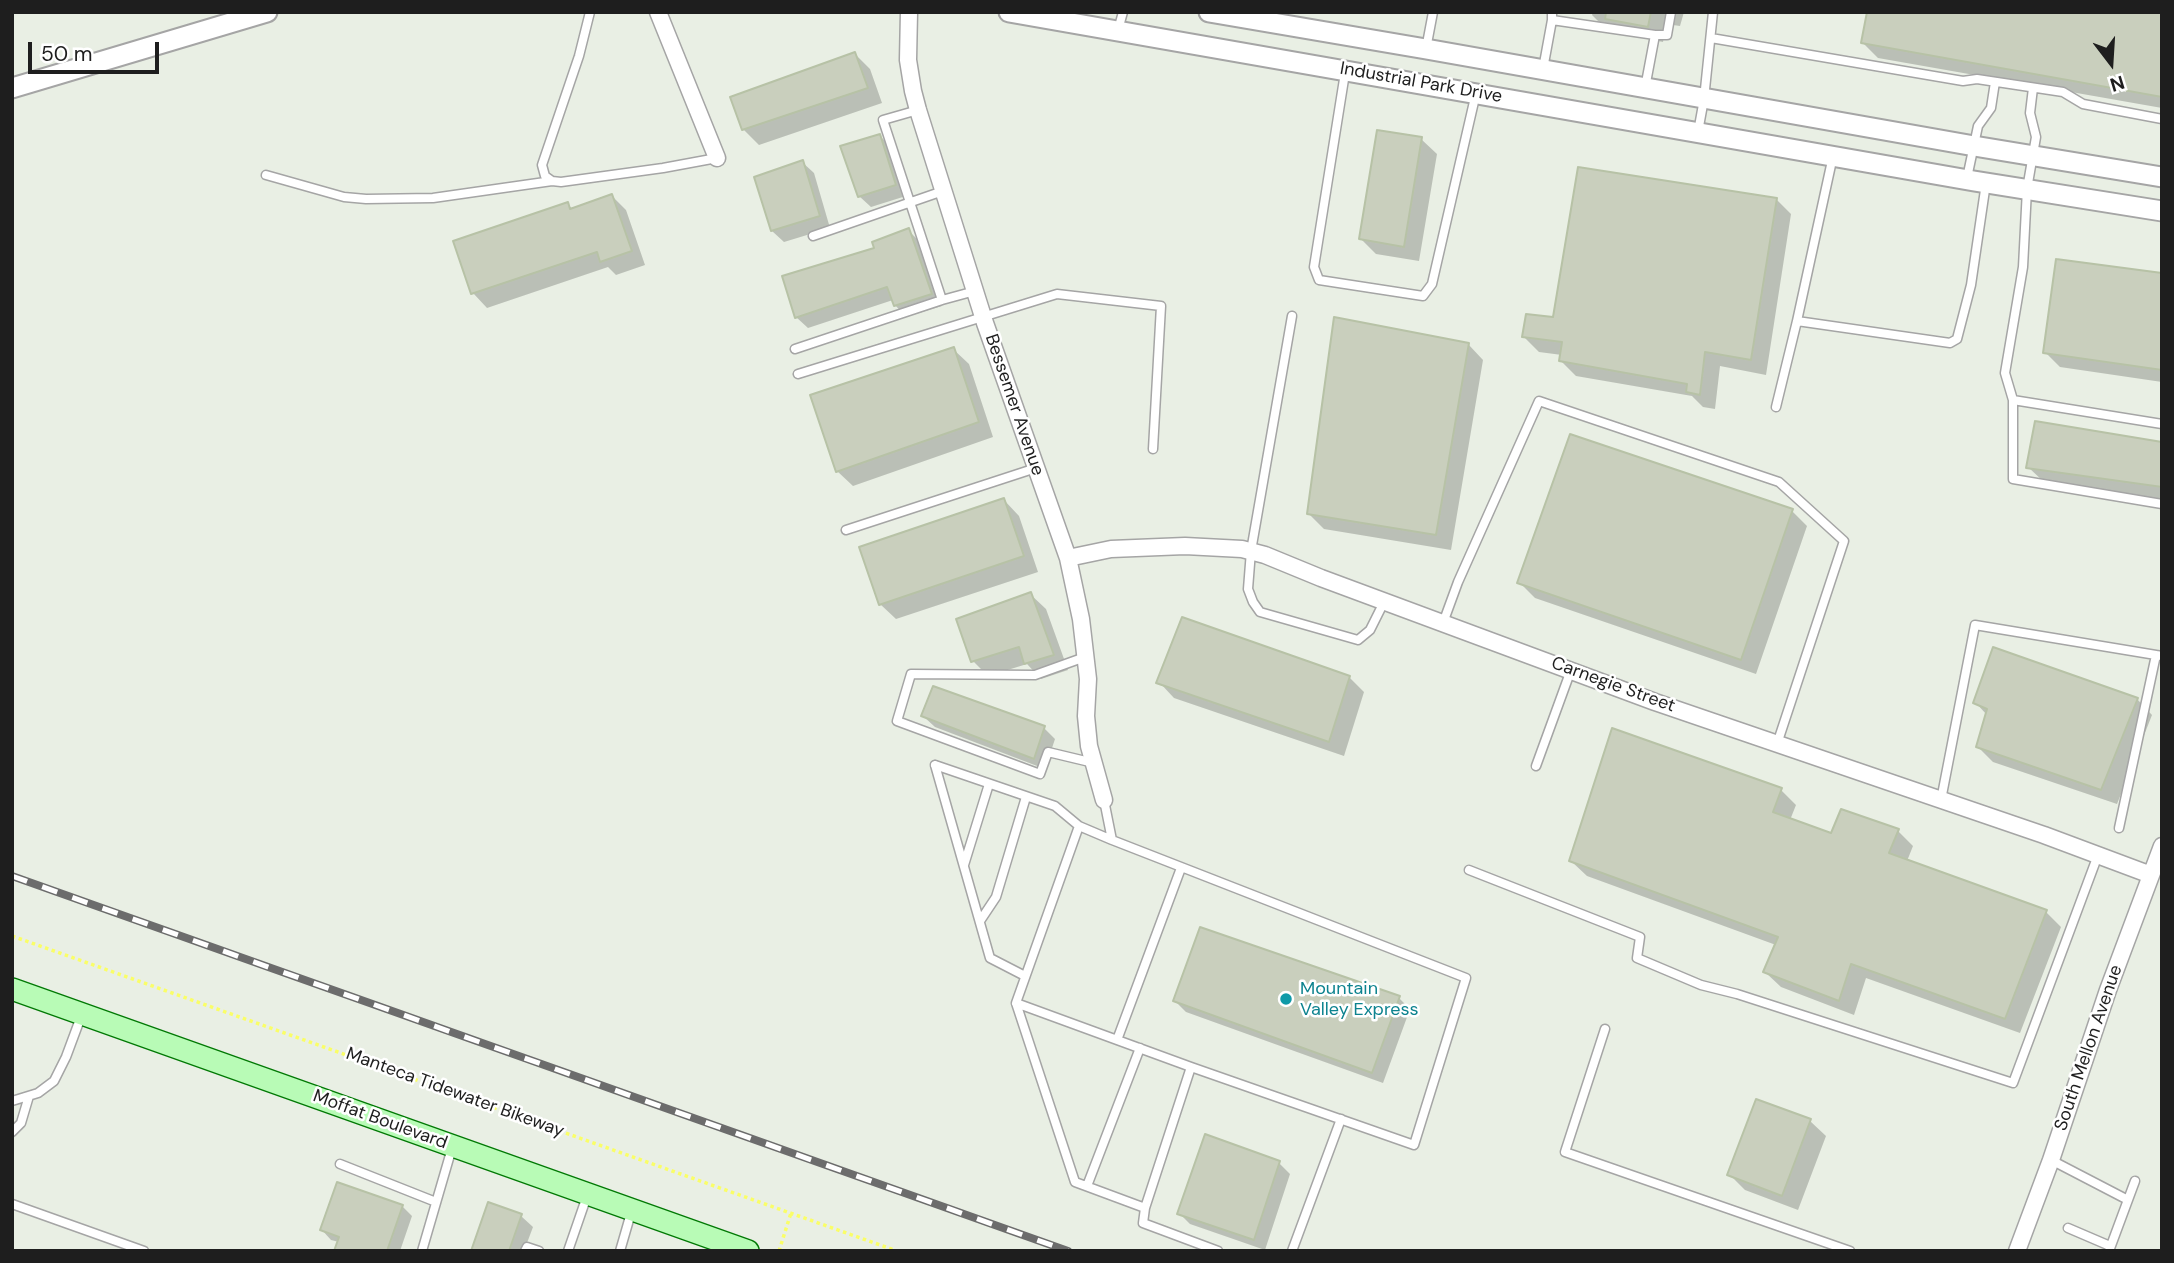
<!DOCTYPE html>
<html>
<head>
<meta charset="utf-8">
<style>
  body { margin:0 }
  #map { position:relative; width:2174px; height:1263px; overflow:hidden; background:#e9efe4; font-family:"DM Sans",sans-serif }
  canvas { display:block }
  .frame { position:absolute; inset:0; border:14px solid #1e1e1e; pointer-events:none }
  .north { position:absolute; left:2076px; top:28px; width:70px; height:70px; -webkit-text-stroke:5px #fff; paint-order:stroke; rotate:163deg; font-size:19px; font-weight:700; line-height:28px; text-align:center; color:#1e1e1e }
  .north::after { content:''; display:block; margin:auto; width:24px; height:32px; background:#1e1e1e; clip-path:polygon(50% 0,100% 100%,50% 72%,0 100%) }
  .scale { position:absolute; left:28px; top:42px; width:131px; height:32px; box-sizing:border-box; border:4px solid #1e1e1e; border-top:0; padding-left:9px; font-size:21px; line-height:24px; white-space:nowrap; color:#1e1e1e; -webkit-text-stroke:5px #fff; paint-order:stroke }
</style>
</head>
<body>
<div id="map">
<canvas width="2174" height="1263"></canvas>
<div class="frame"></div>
<div class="north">N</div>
<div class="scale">50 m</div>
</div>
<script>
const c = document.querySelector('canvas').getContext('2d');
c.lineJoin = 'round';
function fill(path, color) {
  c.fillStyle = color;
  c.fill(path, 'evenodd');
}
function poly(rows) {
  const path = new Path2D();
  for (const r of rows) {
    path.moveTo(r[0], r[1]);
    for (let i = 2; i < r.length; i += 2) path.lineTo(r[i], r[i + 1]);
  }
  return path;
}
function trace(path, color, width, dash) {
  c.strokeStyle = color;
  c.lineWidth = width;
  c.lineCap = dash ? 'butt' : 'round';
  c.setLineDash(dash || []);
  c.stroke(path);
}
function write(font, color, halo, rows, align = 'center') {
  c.font = font + ' "DM Sans",sans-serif';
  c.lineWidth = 5;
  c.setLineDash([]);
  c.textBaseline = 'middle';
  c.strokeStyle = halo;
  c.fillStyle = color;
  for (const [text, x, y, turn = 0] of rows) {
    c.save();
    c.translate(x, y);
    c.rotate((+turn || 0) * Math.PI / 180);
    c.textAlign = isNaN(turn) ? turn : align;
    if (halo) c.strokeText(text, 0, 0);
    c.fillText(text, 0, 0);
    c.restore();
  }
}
const shadow = poly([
  [1593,12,1684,12,1680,26,1666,24,1663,42,1608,31,1592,15],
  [2162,12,2162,108,1878,58,1863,43],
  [855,54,870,69,882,103,759,145,744,130,732,98],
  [880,136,891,147,906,196,871,207,859,196],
  [1421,139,1437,154,1419,261,1376,254,1361,239],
  [802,162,814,173,830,228,784,242,772,231],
  [612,196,626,210,645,265,616,275,608,267,487,308,473,293,567,204,573,209],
  [1776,199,1791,214,1766,375,1720,366,1715,409,1703,407,1692,396,1576,376,1561,361,1562,355,1539,352,1524,337],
  [909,231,920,242,942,306,906,317,895,305,893,300,808,328,796,317,876,249],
  [2162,275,2162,382,2060,367,2045,352],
  [1468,344,1483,360,1451,550,1324,529,1309,514],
  [953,349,969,364,993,437,853,486,837,471],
  [2162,444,2162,499,2044,482,2028,467],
  [1004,500,1019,516,1038,572,896,619,880,604],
  [1792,511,1807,526,1756,674,1535,598,1519,582],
  [1030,594,1046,609,1068,670,1041,679,1027,664,988,676,973,661],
  [1349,677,1364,692,1344,756,1174,698,1159,682],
  [2137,699,2152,715,2117,804,1993,762,1978,747,1987,715,1975,702],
  [923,716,1044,728,1055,739,1045,769,935,727],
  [1781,790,1796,805,1790,820,1832,835,1898,831,1913,846,1907,861,2046,912,2061,927,2020,1033,1866,978,1854,1015,1781,987,1765,972,1776,945,1587,876,1571,861],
  [1399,998,1410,1009,1383,1083,1186,1012,1175,1001],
  [1810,1121,1826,1136,1798,1210,1745,1190,1730,1175],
  [1279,1163,1290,1174,1265,1250,1190,1224,1179,1213],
  [338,1184,403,1207,412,1216,400,1251,336,1251,339,1242,331,1240,322,1230],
  [490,1204,521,1216,533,1227,524,1251,473,1251]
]);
const building = poly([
  [1606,12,1651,12,1648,27,1605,19,1606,12],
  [1867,12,2162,12,2162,97,1861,43,1867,12],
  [855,52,868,88,742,130,730,97,855,52],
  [1377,130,1422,137,1404,247,1359,239,1377,130],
  [880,134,896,185,858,197,840,146,880,134],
  [803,160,820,216,771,231,754,177,803,160],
  [1578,167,1777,198,1751,360,1705,352,1700,395,1686,392,1687,384,1559,361,1562,342,1522,337,1526,314,1553,317,1578,167],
  [612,194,632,251,600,262,597,252,471,294,453,241,568,202,570,209,612,194],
  [909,228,932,294,894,306,887,287,795,318,782,276,874,248,872,242,909,228],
  [2056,259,2162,273,2162,370,2043,353,2056,259],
  [1334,317,1469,343,1436,535,1307,514,1334,317],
  [954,347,979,422,836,472,810,395,954,347],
  [2035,421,2162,442,2162,487,2026,468,2035,421],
  [1570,434,1793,509,1741,660,1517,583,1570,434],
  [1004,498,1024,556,879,605,859,547,1004,498],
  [1031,592,1054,655,1024,664,1019,647,971,662,956,619,1031,592],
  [1182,617,1350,676,1329,742,1156,683,1182,617],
  [1993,647,2138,698,2101,790,1976,747,1987,709,1973,703,1993,647],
  [933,686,1045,726,1034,759,921,716,933,686],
  [1612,728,1782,788,1773,812,1831,833,1841,809,1899,829,1889,853,2047,910,2005,1019,1851,964,1839,1001,1763,972,1778,937,1569,861,1612,728],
  [1200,927,1400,996,1372,1073,1173,1001,1200,927],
  [1756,1099,1811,1119,1782,1196,1727,1175,1756,1099],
  [1205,1134,1280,1161,1254,1240,1177,1214,1205,1134],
  [337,1182,403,1205,387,1251,334,1251,339,1237,320,1230,337,1182],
  [488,1202,522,1214,509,1251,471,1251,488,1202]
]);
const path = poly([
  [12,936,897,1251],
  [779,1251,791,1213]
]);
const service = poly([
  [590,12,579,56,542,165,545,176,552,181,561,182,663,168,717,158],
  [1552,12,1552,20,1655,35,1667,35,1671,12],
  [1118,30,1123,12],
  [1711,38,1963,81,1977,79,2063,92,2083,104,2162,119],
  [1426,49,1433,12],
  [1543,69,1552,20],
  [1345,73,1314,267,1319,280,1423,296,1432,284,1476,93],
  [1645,88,1655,35],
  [918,110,883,120,942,300,975,291],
  [1698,132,1704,99,1713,12],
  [266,175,344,197,366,199,433,198,552,181],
  [1967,178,1978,126,1991,108,1995,82],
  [813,236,943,191],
  [1292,316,1251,551,1248,589,1253,602,1260,612,1358,640,1370,630,1384,602],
  [1797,321,1833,156],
  [795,349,942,300],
  [798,374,1057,294,1161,306,1153,449],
  [2013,400,2005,373,2023,267,2027,189,2036,137,2030,113,2033,88],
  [1776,407,1797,321,1950,343,1957,339,1971,285,1986,183],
  [2162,424,2013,400,2013,479,2162,504],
  [846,530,1036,468],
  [1443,623,1458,582,1539,401,1779,482,1844,541,1777,744],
  [1085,657,1035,675,911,674,897,721,1040,774,1048,752,1094,763],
  [935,765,990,958,1025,976],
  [935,765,1055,806,1079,826],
  [1536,766,1571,670],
  [1941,800,1975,625,2162,656],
  [2119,828,2156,655],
  [1112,840,1079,826,1016,1003,1075,1182,1145,1208],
  [964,865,989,784],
  [1469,870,1640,937,1637,958,1701,985,1737,994,2013,1083,2098,855],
  [980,921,996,897,1026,797],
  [1016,1003,1191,1067,1414,1145,1466,978,1112,840,1104,800],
  [1605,1029,1565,1152,1850,1251],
  [1117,1040,1181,868],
  [1191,1067,1145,1208,1143,1223,1218,1251],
  [12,1101,38,1093,54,1081,66,1057,82,1014],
  [12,1132,21,1123,29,1096],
  [2051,1160,2128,1200],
  [340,1164,436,1202],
  [1087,1186,1140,1048],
  [12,1204,144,1251],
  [2068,1228,2110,1246],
  [422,1251,452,1148],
  [525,1251,527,1247,539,1251],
  [568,1251,587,1196],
  [620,1251,631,1213],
  [1292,1251,1341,1119],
  [2109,1251,2135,1181]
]);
const minor = poly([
  [658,12,717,158],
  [909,12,908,60,913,91,918,110,985,323,1068,558,1081,619,1088,679,1086,716,1089,746,1104,800],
  [1068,558,1111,549,1185,546,1242,549,1265,555,1321,578,1655,702,2044,835,2151,875],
  [2017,1251,2051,1160,2108,990,2162,846]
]);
const tertiary = poly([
  [1009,12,1974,181,2162,211],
  [1209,12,1426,49,1980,147,2162,177],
  [12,88,267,12]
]);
const secondary = poly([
  [12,989,748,1251]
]);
const rail = poly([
  [12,876,1068,1251]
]);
const markers = [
  [1286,999,7,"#0f9aa8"]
];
const streetNames = [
  ["Industrial Park Drive",1421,83,10],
  ["Bessemer Avenue",1014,405,71],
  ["Carnegie Street",1613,685,20],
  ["South Mellon Avenue",2089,1048,-71],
  ["Manteca Tidewater Bikeway",455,1093,20],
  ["Moffat Boulevard",380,1120,20]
];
const cultureNames = [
  ["Mountain",1300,989],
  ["Valley Express",1300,1010]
];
fill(shadow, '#0003');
fill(building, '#c9cfbd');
trace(building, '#b7c2a6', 2);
trace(service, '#a5a5a5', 11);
trace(minor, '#a5a5a5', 19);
trace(tertiary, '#a5a5a5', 23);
trace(secondary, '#027905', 24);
trace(path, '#fafe67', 3.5, [3.5, 3.5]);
trace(service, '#fff', 8);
trace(minor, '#fff', 16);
trace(tertiary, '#fff', 19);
trace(secondary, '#b8fbb6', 21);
trace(rail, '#6c6c6c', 8);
trace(rail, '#fff', 5, [16]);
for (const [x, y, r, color] of markers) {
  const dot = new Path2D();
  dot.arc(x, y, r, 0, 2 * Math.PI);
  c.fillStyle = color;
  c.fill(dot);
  trace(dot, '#fff', 2.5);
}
write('18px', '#1e1e1e', '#fff', streetNames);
write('18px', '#0d838f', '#fff', cultureNames, 'left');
</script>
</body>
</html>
